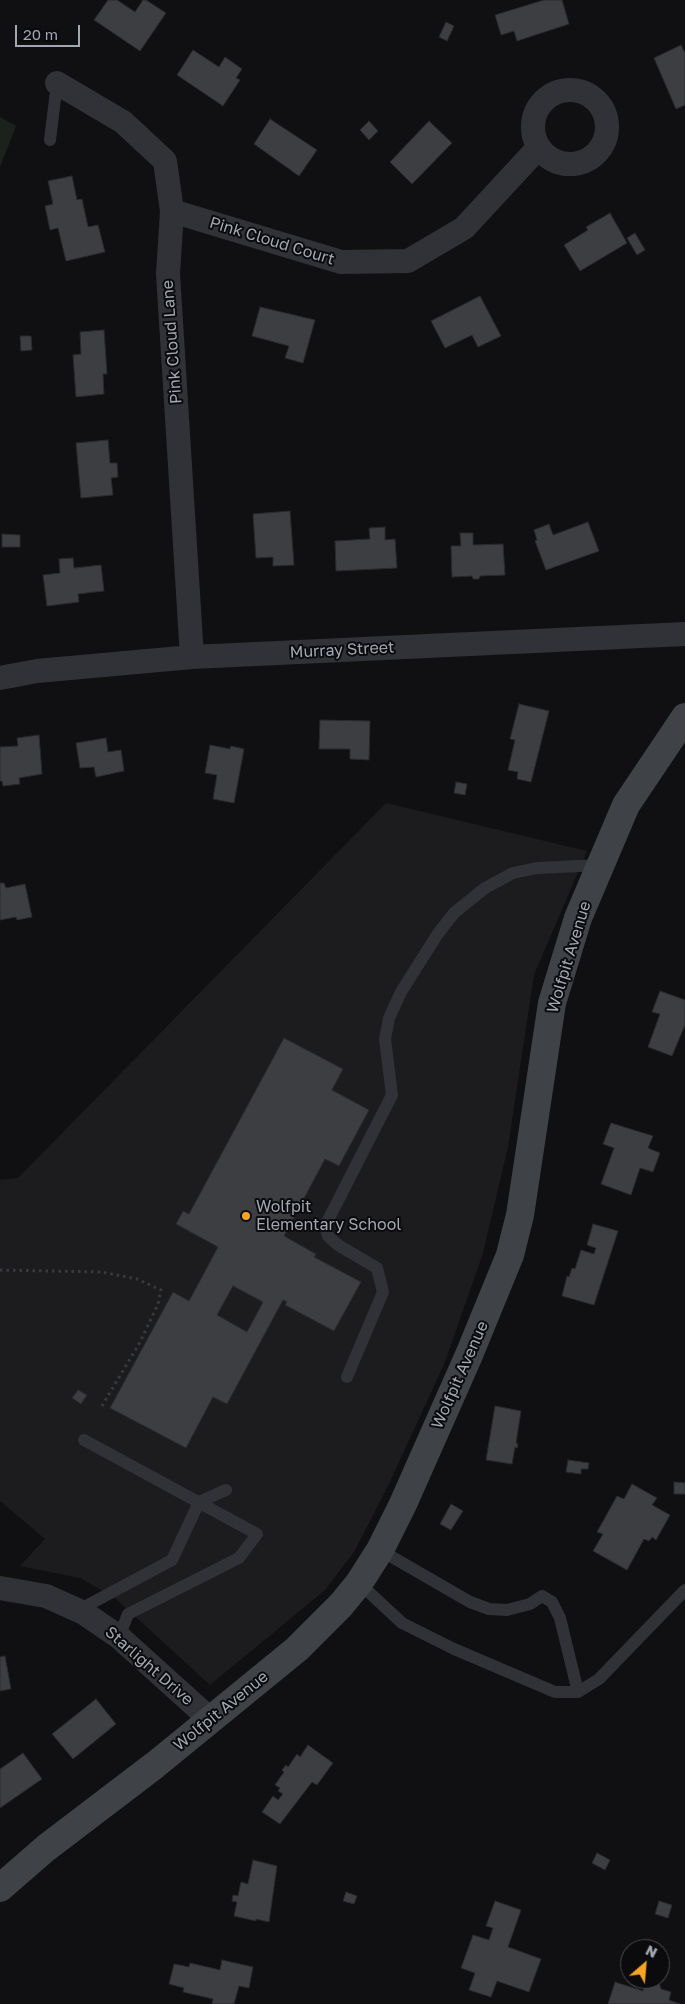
<!DOCTYPE html>
<html>
<head>
<meta charset="utf-8">
<style>
  body { margin:0 }
  #map { position:relative; width:685px; height:2004px; overflow:hidden; background:#101012; font-family:"Golos Text",sans-serif }
  canvas { display:block }
  .north { position:absolute; left:620px; top:1939px; width:50px; height:50px; box-sizing:border-box; background:#0b0b0d; border:1px solid #474a4f; border-radius:50%; rotate:27deg; font-size:14px; font-weight:700; line-height:20px; text-align:center; color:#a1a8b3 }
  .north::after { content:''; display:block; margin:auto; width:18px; height:22px; background:#f7a423; clip-path:polygon(50% 0,100% 100%,50% 72%,0 100%) }
  .scale { position:absolute; left:15px; top:25px; width:65px; height:22px; box-sizing:border-box; border:2px solid #a1a8b3; border-top:0; padding-left:6px; font-size:15px; line-height:18px; white-space:nowrap; color:#a1a8b3; -webkit-text-stroke:4px #0b0b0d; paint-order:stroke }
</style>
</head>
<body>
<div id="map">
<canvas width="685" height="2004"></canvas>
<div class="north">N</div>
<div class="scale">20 m</div>
</div>
<script>
const c = document.querySelector('canvas').getContext('2d');
c.lineJoin = 'round';
function fill(path, color) {
  c.fillStyle = color;
  c.fill(path, 'evenodd');
}
function poly(rows) {
  const path = new Path2D();
  for (const r of rows) {
    if (r.length === 3) {
      path.moveTo(r[0] + r[2], r[1]);
      path.arc(r[0], r[1], r[2], 0, 2 * Math.PI);
      continue;
    }
    path.moveTo(r[0], r[1]);
    for (let i = 2; i < r.length; i += 2) path.lineTo(r[i], r[i + 1]);
  }
  return path;
}
function trace(path, color, width, dash) {
  c.strokeStyle = color;
  c.lineWidth = width;
  c.lineCap = dash ? 'butt' : 'round';
  c.setLineDash(dash || []);
  c.stroke(path);
}
function write(font, color, halo, rows, align = 'center') {
  c.font = font + ' "Golos Text",sans-serif';
  c.lineWidth = 4;
  c.setLineDash([]);
  c.textBaseline = 'middle';
  c.strokeStyle = halo;
  c.fillStyle = color;
  for (const [text, x, y, turn = 0] of rows) {
    c.save();
    c.translate(x, y);
    c.rotate((+turn || 0) * Math.PI / 180);
    c.textAlign = isNaN(turn) ? turn : align;
    if (halo) c.strokeText(text, 0, 0);
    c.fillText(text, 0, 0);
    c.restore();
  }
}
const built = poly([
  [386,803,587,851,534,975,508,1147,483,1253,445,1362,388,1486,354,1552,325,1590,210,1685,115,1598,80,1578,20,1566,45,1539,0,1501,0,1180,18,1178]
]);
const green = poly([
  [0,117,16,126,0,167]
]);
const building = poly([
  [108,0,117,0,135,12,143,0,146,0,166,13,140,51,94,20,108,0],
  [544,0,562,0,569,24,517,41,514,31,501,35,495,15,544,0],
  [446,22,454,26,447,41,439,37,446,22],
  [681,45,685,53,685,105,676,109,654,58,681,45],
  [193,50,219,67,225,57,242,69,236,78,240,80,223,106,177,75,193,50],
  [270,119,317,150,299,176,254,144,270,119],
  [369,121,378,131,369,140,360,130,369,121],
  [429,121,452,143,412,184,390,162,429,121],
  [72,176,77,200,82,199,88,227,98,225,105,252,66,261,58,228,50,230,45,206,53,204,48,181,72,176],
  [610,213,627,243,580,271,564,245,588,230,586,227,610,213],
  [635,233,645,250,637,255,627,238,635,233],
  [480,296,501,336,478,347,472,335,445,348,431,321,480,296],
  [260,307,315,320,303,363,285,358,289,346,252,336,260,307],
  [104,330,107,374,103,374,104,394,76,397,73,355,81,354,80,332,104,330],
  [20,336,31,336,32,350,21,351,20,336],
  [108,440,110,463,117,463,118,477,111,478,113,495,81,498,76,443,108,440],
  [290,511,294,565,273,566,273,557,256,558,253,514,290,511],
  [588,522,599,551,546,570,535,541,537,540,534,530,549,524,553,535,588,522],
  [385,527,385,540,395,539,397,568,336,571,335,541,370,539,369,528,385,527],
  [460,533,473,533,473,545,503,544,505,575,480,576,479,579,473,579,472,576,452,577,451,546,461,546,460,533],
  [2,534,20,535,20,547,2,547,2,534],
  [73,558,74,568,101,565,104,591,78,594,79,602,47,606,43,575,60,573,59,559,73,558],
  [519,704,549,711,531,782,517,779,518,772,508,770,515,740,510,739,519,704],
  [320,720,370,721,369,760,350,759,350,749,319,749,320,720],
  [39,735,42,774,19,778,20,784,3,786,2,781,0,781,0,747,18,746,17,738,39,735],
  [106,738,108,752,121,750,124,771,96,777,94,767,80,768,76,743,106,738],
  [210,745,230,749,231,746,244,749,234,803,213,799,217,775,205,773,210,745],
  [456,782,467,784,465,795,454,793,456,782],
  [0,883,4,883,6,888,25,884,32,917,17,920,16,917,0,920,0,883],
  [660,991,685,1000,685,1025,672,1056,648,1047,660,1014,652,1012,660,991],
  [284,1038,343,1069,332,1090,369,1110,339,1166,325,1159,284,1236,316,1254,314,1257,361,1282,334,1331,285,1305,287,1302,283,1300,227,1404,213,1397,186,1448,110,1408,173,1292,189,1301,218,1247,176,1224,183,1211,189,1214,284,1038],
  [233,1286,263,1302,247,1332,217,1315,233,1286],
  [611,1123,653,1136,648,1148,660,1153,653,1172,640,1168,631,1195,601,1184,614,1148,603,1144,611,1123],
  [593,1224,618,1231,594,1305,562,1296,567,1276,569,1277,572,1268,575,1269,581,1250,594,1254,596,1248,587,1245,593,1224],
  [78,1390,87,1395,81,1404,72,1398,78,1390],
  [495,1406,521,1411,516,1443,518,1444,517,1448,515,1447,512,1464,486,1460,495,1406],
  [568,1460,589,1463,588,1469,581,1469,581,1474,566,1472,568,1460],
  [674,1482,685,1483,685,1494,674,1494,674,1482],
  [632,1484,657,1498,652,1505,670,1515,656,1540,652,1537,649,1541,644,1539,627,1570,593,1551,603,1534,597,1532,617,1496,624,1499,632,1484],
  [451,1504,463,1511,451,1530,440,1524,451,1504],
  [5,1656,11,1689,0,1691,0,1657,5,1656],
  [96,1699,116,1724,73,1759,52,1734,96,1699],
  [308,1745,333,1763,317,1785,312,1782,280,1824,262,1812,273,1796,278,1800,283,1794,278,1791,280,1788,275,1785,284,1772,282,1770,286,1765,288,1767,297,1754,300,1757,308,1745],
  [23,1753,42,1779,0,1808,0,1769,23,1753],
  [597,1853,610,1860,605,1870,592,1863,597,1853],
  [253,1860,277,1866,269,1922,256,1919,256,1921,234,1916,237,1902,232,1901,233,1895,238,1896,241,1882,248,1884,253,1860],
  [346,1892,357,1896,354,1904,343,1901,346,1892],
  [495,1901,521,1910,508,1947,541,1959,529,1992,497,1981,491,1997,469,1990,475,1973,461,1968,473,1935,489,1940,493,1928,486,1926,495,1901],
  [659,1901,672,1905,668,1918,655,1914,659,1901],
  [222,1960,253,1967,249,1988,239,1986,234,2004,212,2004,213,1999,183,1992,184,1988,169,1984,174,1964,189,1967,190,1963,220,1970,222,1960],
  [615,1982,643,1991,645,1985,650,1982,660,1985,661,1989,671,1992,669,2000,680,2004,608,2004,615,1982]
]);
const path = poly([
  [0,1270,101,1272,137,1279,161,1290,158,1304,140,1342,102,1406]
]);
const lane = poly([
  [50,140,57,83],
  [347,1377,383,1292,377,1268,338,1245,328,1236,325,1226,392,1095,385,1039,389,1018,401,992,437,935,454,913,485,888,513,873,537,868,600,865],
  [84,1440,257,1534,239,1558,128,1614,119,1637],
  [380,1550,470,1602,489,1609,507,1610,530,1604,542,1596,552,1602,560,1618,578,1692],
  [359,1583,402,1623,454,1649,555,1692,578,1692,599,1679,685,1590],
  [84,1613,88,1605,172,1560,199,1502,226,1490]
]);
const street = poly([
  [57,83,123,122,165,161,172,211,168,274,192,657],
  [570,127,37],
  [172,211,341,262,408,261,464,228,539,147],
  [0,678,37,671,192,657,685,634],
  [0,1588,46,1596,84,1613,119,1637,211,1720]
]);
const secondary = poly([
  [0,1888,46,1848,155,1765,297,1649,341,1605,359,1583,380,1550,403,1504,469,1355,510,1255,520,1215,552,1003,578,918,626,805,685,717]
]);
const markers = [
  [246,1216,5,"#f7a423"]
];
const streetNames = [
  ["Pink Cloud Court",272,241,17],
  ["Pink Cloud Lane",172,342,-94],
  ["Murray Street",342,650,-3],
  ["Wolfpit Avenue",569,957,-73],
  ["Wolfpit Avenue",460,1375,-66],
  ["Starlight Drive",149,1666,41],
  ["Wolfpit Avenue",221,1711,-39]
];
const poiNames = [
  ["Wolfpit",256,1207],
  ["Elementary School",256,1225]
];
fill(built, '#1c1c1f');
fill(green, '#1b221b');
fill(building, '#3c3e42');
trace(building, '#2a2a2e', 1);
trace(path, '#373a3e', 3, [2.5, 4]);
trace(lane, '#313237', 12);
trace(street, '#313237', 24);
trace(secondary, '#3f4247', 28);
for (const [x, y, r, color] of markers) {
  const dot = new Path2D();
  dot.arc(x, y, r, 0, 2 * Math.PI);
  c.fillStyle = color;
  c.fill(dot);
  trace(dot, '#0b0b0d', 2);
}
write('16px', '#a1a8b3', '#0b0b0d', streetNames);
write('16px', '#a1a8b3', '#0b0b0d', poiNames, 'left');
</script>
</body>
</html>
